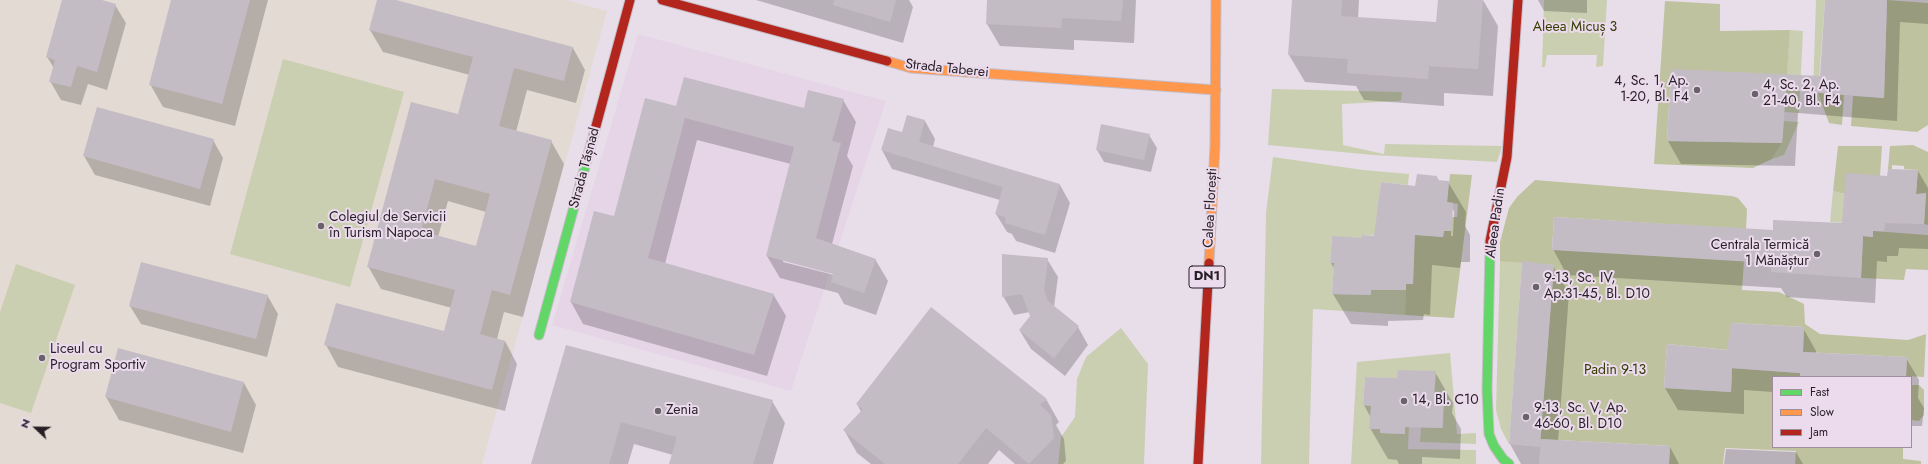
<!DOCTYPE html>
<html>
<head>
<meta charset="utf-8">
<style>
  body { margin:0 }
  #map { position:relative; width:1928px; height:464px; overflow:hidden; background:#e8dee9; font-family:Jost,sans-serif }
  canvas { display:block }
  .legend { position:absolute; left:1772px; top:376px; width:140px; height:72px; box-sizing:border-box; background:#ecdaed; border:1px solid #9d8f9d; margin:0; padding:5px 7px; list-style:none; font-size:12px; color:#261f26 }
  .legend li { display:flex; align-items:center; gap:8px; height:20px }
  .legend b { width:20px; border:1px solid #9d8f9d }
  .north { position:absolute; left:16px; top:408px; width:40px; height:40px; -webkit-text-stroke:3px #ecdaed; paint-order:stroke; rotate:292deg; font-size:11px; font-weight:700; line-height:16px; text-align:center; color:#261f26 }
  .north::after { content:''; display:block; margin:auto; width:14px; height:18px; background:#261f26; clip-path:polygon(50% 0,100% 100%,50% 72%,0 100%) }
</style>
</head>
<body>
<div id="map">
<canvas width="1928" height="464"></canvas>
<ul class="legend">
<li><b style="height:5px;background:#63d668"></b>Fast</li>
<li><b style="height:5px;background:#ff974d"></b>Slow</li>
<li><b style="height:5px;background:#b3261e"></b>Jam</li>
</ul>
<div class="north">N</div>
</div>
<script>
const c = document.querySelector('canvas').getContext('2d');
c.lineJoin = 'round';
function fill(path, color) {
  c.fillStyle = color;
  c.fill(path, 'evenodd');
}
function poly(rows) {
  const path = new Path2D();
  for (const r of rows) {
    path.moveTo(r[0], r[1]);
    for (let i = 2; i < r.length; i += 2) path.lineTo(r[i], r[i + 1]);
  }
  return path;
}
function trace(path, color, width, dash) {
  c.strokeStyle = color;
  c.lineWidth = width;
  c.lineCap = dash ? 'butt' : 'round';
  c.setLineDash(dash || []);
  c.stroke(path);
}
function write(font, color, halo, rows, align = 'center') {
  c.font = font + ' Jost,sans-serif';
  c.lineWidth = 4;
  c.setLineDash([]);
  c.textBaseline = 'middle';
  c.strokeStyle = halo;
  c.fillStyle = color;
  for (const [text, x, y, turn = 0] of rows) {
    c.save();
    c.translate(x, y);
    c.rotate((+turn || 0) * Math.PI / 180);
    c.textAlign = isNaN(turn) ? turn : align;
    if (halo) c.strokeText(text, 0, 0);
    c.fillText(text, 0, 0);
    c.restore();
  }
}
const built = poly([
  [638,34,886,101,791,391,552,325]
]);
const education = poly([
  [0,0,566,0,607,11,482,464,0,464]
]);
const green = poly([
  [1544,0,1607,0,1603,66,1596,67,1597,55,1547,55,1545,67,1542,67],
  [1816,0,1825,0,1818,93,1821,104,1813,93],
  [1790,30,1803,31,1799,113,1784,112],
  [283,59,404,92,350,287,230,254],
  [1272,89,1402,92,1401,101,1342,104,1343,145,1384,154,1385,144,1502,146,1497,162,1373,155,1268,145],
  [1784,121,1799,122,1784,155,1772,159,1782,143],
  [1273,157,1363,170,1409,174,1408,185,1381,182,1378,211,1382,236,1362,235,1362,245,1332,236,1330,263,1334,263,1332,294,1371,295,1371,283,1406,290,1405,315,1313,309,1309,464,1261,464,1266,213],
  [1833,191,1845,194,1849,223,1830,222],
  [1500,261,1522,261,1509,444,1501,429,1496,410],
  [16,264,75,285,31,413,0,403,0,312],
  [1121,328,1148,364,1144,464,1058,464,1061,437,1075,417,1077,379,1086,357],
  [1450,353,1457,434,1476,433,1476,444,1420,442,1421,427,1443,428,1444,397,1434,397,1397,385,1391,378,1365,377,1363,405,1371,406,1370,429,1380,429,1380,433,1405,434,1405,422,1409,426,1408,449,1476,450,1476,464,1351,464,1357,362]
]);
const forest = poly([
  [1887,0,1928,3,1928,125,1917,132,1851,126,1853,96,1884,98],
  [1665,1,1720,4,1720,31,1790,30,1787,75,1671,70,1667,141,1782,143,1772,159,1753,168,1654,164],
  [1818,93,1844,95,1842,125,1829,123],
  [1913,145,1928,152,1928,225,1924,224,1926,194,1916,194,1918,170,1904,169,1904,166,1892,165,1892,170,1888,169,1890,146],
  [1838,146,1882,146,1880,176,1845,194,1833,191],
  [1450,174,1472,175,1454,318,1405,315,1406,284,1413,284,1414,228,1420,235,1443,237,1444,231,1452,231,1452,217,1457,217,1458,204,1447,202],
  [1535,180,1732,196,1738,198,1747,209,1746,229,1554,217,1552,249,1744,261,1742,290,1779,292,1804,304,1805,324,1820,334,1908,340,1926,334,1924,377,1906,376,1907,357,1803,352,1804,327,1732,323,1729,350,1667,344,1664,388,1731,392,1732,375,1722,374,1728,368,1800,373,1800,377,1773,377,1773,447,1903,447,1903,459,1921,461,1921,464,1795,464,1796,451,1725,448,1723,464,1669,464,1670,446,1540,439,1554,265,1500,261,1500,242,1509,208,1517,197],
  [1873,231,1928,235,1928,270,1906,269,1904,280,1861,278,1863,236,1873,237],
  [1912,385,1919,385,1924,390,1924,415,1919,421,1911,420]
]);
const shadow = poly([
  [63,0,98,0,115,5,126,23,107,90,88,84,81,105,61,100,50,81,54,68,47,57],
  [172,0,268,0,235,126,163,107,150,84],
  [378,0,392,0,573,48,585,70,576,103,527,90,516,132,551,141,564,164,523,317,504,312,497,339,505,341,517,364,505,411,338,367,326,345,445,333,452,308,381,289,368,266,459,115,470,75,383,52,370,30],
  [448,201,486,212,476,247,438,237],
  [756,0,909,0,913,7,903,43],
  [988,0,1136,0,1134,43,1074,40,1074,50,1000,46,987,24],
  [1293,0,1359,0,1358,18,1437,24,1439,0,1483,0,1498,26,1493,96,1444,93,1444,106,1364,100,1356,86,1305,82,1289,55],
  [1538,0,1587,0,1587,13,1544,11],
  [1826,0,1928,0,1928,24,1900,22,1897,121,1798,113,1795,166,1681,164,1668,141,1671,70,1821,77],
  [843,100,856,122,847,156,853,166,832,244,875,259,888,281,876,315,844,304,838,293,780,278,767,256,791,164,697,140,665,264,773,294,786,316,767,376,583,324,571,302,594,212,615,218,677,108,804,109],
  [783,260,838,274,838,276,783,262],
  [907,116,925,121,935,139,933,147,1060,185,1070,203,1055,253,1016,241,1012,234,1007,232,996,214,1000,200,892,169,882,150,888,129,903,133],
  [1149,135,1157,148,1151,172,1104,162,1097,150],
  [213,140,223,158,210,206,95,175,84,156],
  [1918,171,1928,188,1928,249,1899,248,1898,256,1887,256,1887,262,1877,261,1875,303,1787,297,1781,288,1567,275,1553,249,1774,232,1843,224,1888,177],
  [1437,177,1439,181,1448,182,1466,212,1465,226,1470,235,1470,262,1461,262,1460,268,1432,265,1430,315,1424,314,1423,320,1388,321,1388,326,1351,324,1333,294,1335,270,1331,263,1363,239,1375,237,1416,188],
  [1452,209,1454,211,1453,236,1451,236],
  [1047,259,1058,277,1054,307,1078,327,1088,345,1065,376,1031,349,1020,331,1031,317,1030,312,1014,315,1003,296],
  [1553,266,1569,293,1558,441,1670,447,1679,464,1521,464,1510,444],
  [267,295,278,314,267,357,141,324,130,306],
  [1803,328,1816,351,1816,354,1906,358,1919,380,1918,398,1924,408,1922,426,1911,426,1911,377,1773,377,1773,392,1744,390,1744,414,1678,410,1665,388,1727,351],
  [567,346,772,401,785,423,773,464,670,464,673,455,634,444,628,464,532,464],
  [119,349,244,383,256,405,243,453,119,420,106,397],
  [1435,372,1453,403,1452,413,1461,429,1460,459,1422,457,1422,464,1399,464,1397,460,1388,459,1370,428,1371,418,1364,405,1366,378,1398,379],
  [1046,399,1059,422,1056,425,1064,439,1066,461,1063,464,1015,464,999,450,988,464,871,464,857,453,844,430,861,412,857,404],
  [1726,449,1796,452,1803,464,1724,464]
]);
const building = poly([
  [62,0,102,0,116,4,97,72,77,66,71,87,49,82,55,60,46,57],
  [171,0,250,0,222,104,149,85],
  [377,0,396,0,573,47,564,81,514,68,499,126,552,140,510,295,492,290,480,334,505,341,492,390,324,345,336,303,444,331,455,290,367,267,411,102,458,114,473,57,369,30],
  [435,179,490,194,476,246,421,231],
  [834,0,896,0,890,22,833,5],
  [987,0,1123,0,1121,21,1062,18,1061,28,986,24],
  [1292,0,1342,0,1341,16,1436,22,1438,0,1483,0,1478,69,1429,66,1428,79,1347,73,1348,59,1288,55],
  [1825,0,1887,0,1884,98,1786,90,1782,143,1667,141,1671,69,1820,76],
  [684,77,804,108,808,90,844,99,832,141,841,143,816,238,876,259,864,293,831,282,833,274,766,256,794,147,685,118,648,258,774,294,754,355,570,302,594,211,614,216,645,98,676,106],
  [97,107,214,139,200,189,83,156],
  [907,115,925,120,919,142,1060,184,1045,235,1005,223,1006,217,995,214,1003,187,881,150,888,128,902,132],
  [1101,124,1150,134,1144,160,1096,150],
  [1888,169,1918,170,1916,194,1926,193,1924,224,1885,223,1884,231,1873,231,1873,237,1863,236,1861,278,1771,272,1771,263,1552,250,1554,217,1773,230,1773,220,1842,223,1846,173,1887,176],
  [1417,174,1437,176,1437,180,1449,181,1447,202,1453,203,1452,231,1444,231,1443,237,1415,235,1413,284,1406,284,1406,290,1371,290,1371,295,1332,294,1334,263,1330,263,1332,236,1362,238,1362,235,1374,236,1381,182,1415,186],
  [1002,254,1048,258,1044,290,1048,301,1079,326,1054,358,1019,330,1030,316,1022,294,1002,297],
  [1522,261,1554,265,1540,447,1509,444],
  [141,262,268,295,256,339,129,306],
  [931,307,1047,399,1040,405,1051,415,1054,438,1029,464,986,428,958,464,885,464,843,430,863,409,856,404],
  [1731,323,1804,327,1803,352,1907,357,1906,377,1800,377,1800,373,1732,368,1731,392,1664,388,1667,344,1727,350],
  [566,345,773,400,753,464,669,464,677,437,621,422,609,464,531,464],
  [118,348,244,382,231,432,105,397],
  [1398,370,1436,371,1434,397,1444,397,1442,428,1405,427,1405,434,1380,433,1380,429,1369,429,1371,406,1363,405,1365,377,1397,378],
  [1541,439,1670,446,1669,464,1539,464]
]);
const fast = poly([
  [1490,251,1487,390,1489,434,1494,446,1503,459,1509,464],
  [539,335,589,152]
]);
const slow = poly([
  [887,61,911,68,1216,90],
  [1209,263,1215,146,1216,0]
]);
const jam = poly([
  [662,0,887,61],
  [589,152,630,0],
  [1490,251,1490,241,1507,157,1518,0],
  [1198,464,1209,263]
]);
const markers = [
  [1697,90,4,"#6a626a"],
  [1755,94,4,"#6a626a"],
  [321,226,4,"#6a626a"],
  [1817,254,4,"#6a626a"],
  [1536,287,4,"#6a626a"],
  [42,358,4,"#6a626a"],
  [1404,401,4,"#6a626a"],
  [658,411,4,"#6a626a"],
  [1526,417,4,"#6a626a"]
];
const shields = [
  [1207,277,36]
];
const shieldNames = [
  ["DN1",1207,277]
];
const parkNames = [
  ["Aleea Micuș 3",1575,28],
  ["Padin 9-13",1615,371]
];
const streetNames = [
  ["Strada Taberei",947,69,6],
  ["Strada Tășnad",585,168,-75],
  ["Calea Florești",1211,208,-87],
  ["Aleea Padin",1496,223,-82]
];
const poiNames = [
  ["4, Sc. 1, Ap.",1689,82,"right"],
  ["1-20, Bl. F4",1689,98,"right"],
  ["4, Sc. 2, Ap.",1763,86],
  ["21-40, Bl. F4",1763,102],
  ["Colegiul de Servicii",329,218],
  ["în Turism Napoca",329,234],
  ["Centrala Termică",1809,246,"right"],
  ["1 Mănăștur",1809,262,"right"],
  ["9-13, Sc. IV,",1544,279],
  ["Ap.31-45, Bl. D10",1544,295],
  ["Liceul cu",50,350],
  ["Program Sportiv",50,366],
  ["14, Bl. C10",1412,401],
  ["9-13, Sc. V, Ap.",1534,409],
  ["46-60, Bl. D10",1534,425],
  ["Zenia",666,411]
];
fill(built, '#e6d5e7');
fill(education, '#e3dad3');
fill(green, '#cbcfb1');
fill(forest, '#bec29e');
fill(shadow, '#0003');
fill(building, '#c4bcc5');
trace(fast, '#c5bdc6', 11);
trace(slow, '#c5bdc6', 11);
trace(jam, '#c5bdc6', 11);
trace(fast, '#63d668', 9);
trace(slow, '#ff974d', 9);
trace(jam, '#b3261e', 9);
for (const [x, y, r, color] of markers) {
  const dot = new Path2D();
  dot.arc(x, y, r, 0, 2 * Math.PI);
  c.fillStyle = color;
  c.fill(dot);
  trace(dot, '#ecdaed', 1.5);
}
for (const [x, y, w] of shields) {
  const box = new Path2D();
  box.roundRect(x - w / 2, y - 11, w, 22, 3);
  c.fillStyle = '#ecdaed';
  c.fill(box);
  trace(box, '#261f26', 1);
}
write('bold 13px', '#261f26', null, shieldNames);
write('14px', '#343d00', '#ecdaed', parkNames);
write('14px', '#261f26', '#ecdaed', streetNames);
write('14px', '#261f26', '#ecdaed', poiNames, 'left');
</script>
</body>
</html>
